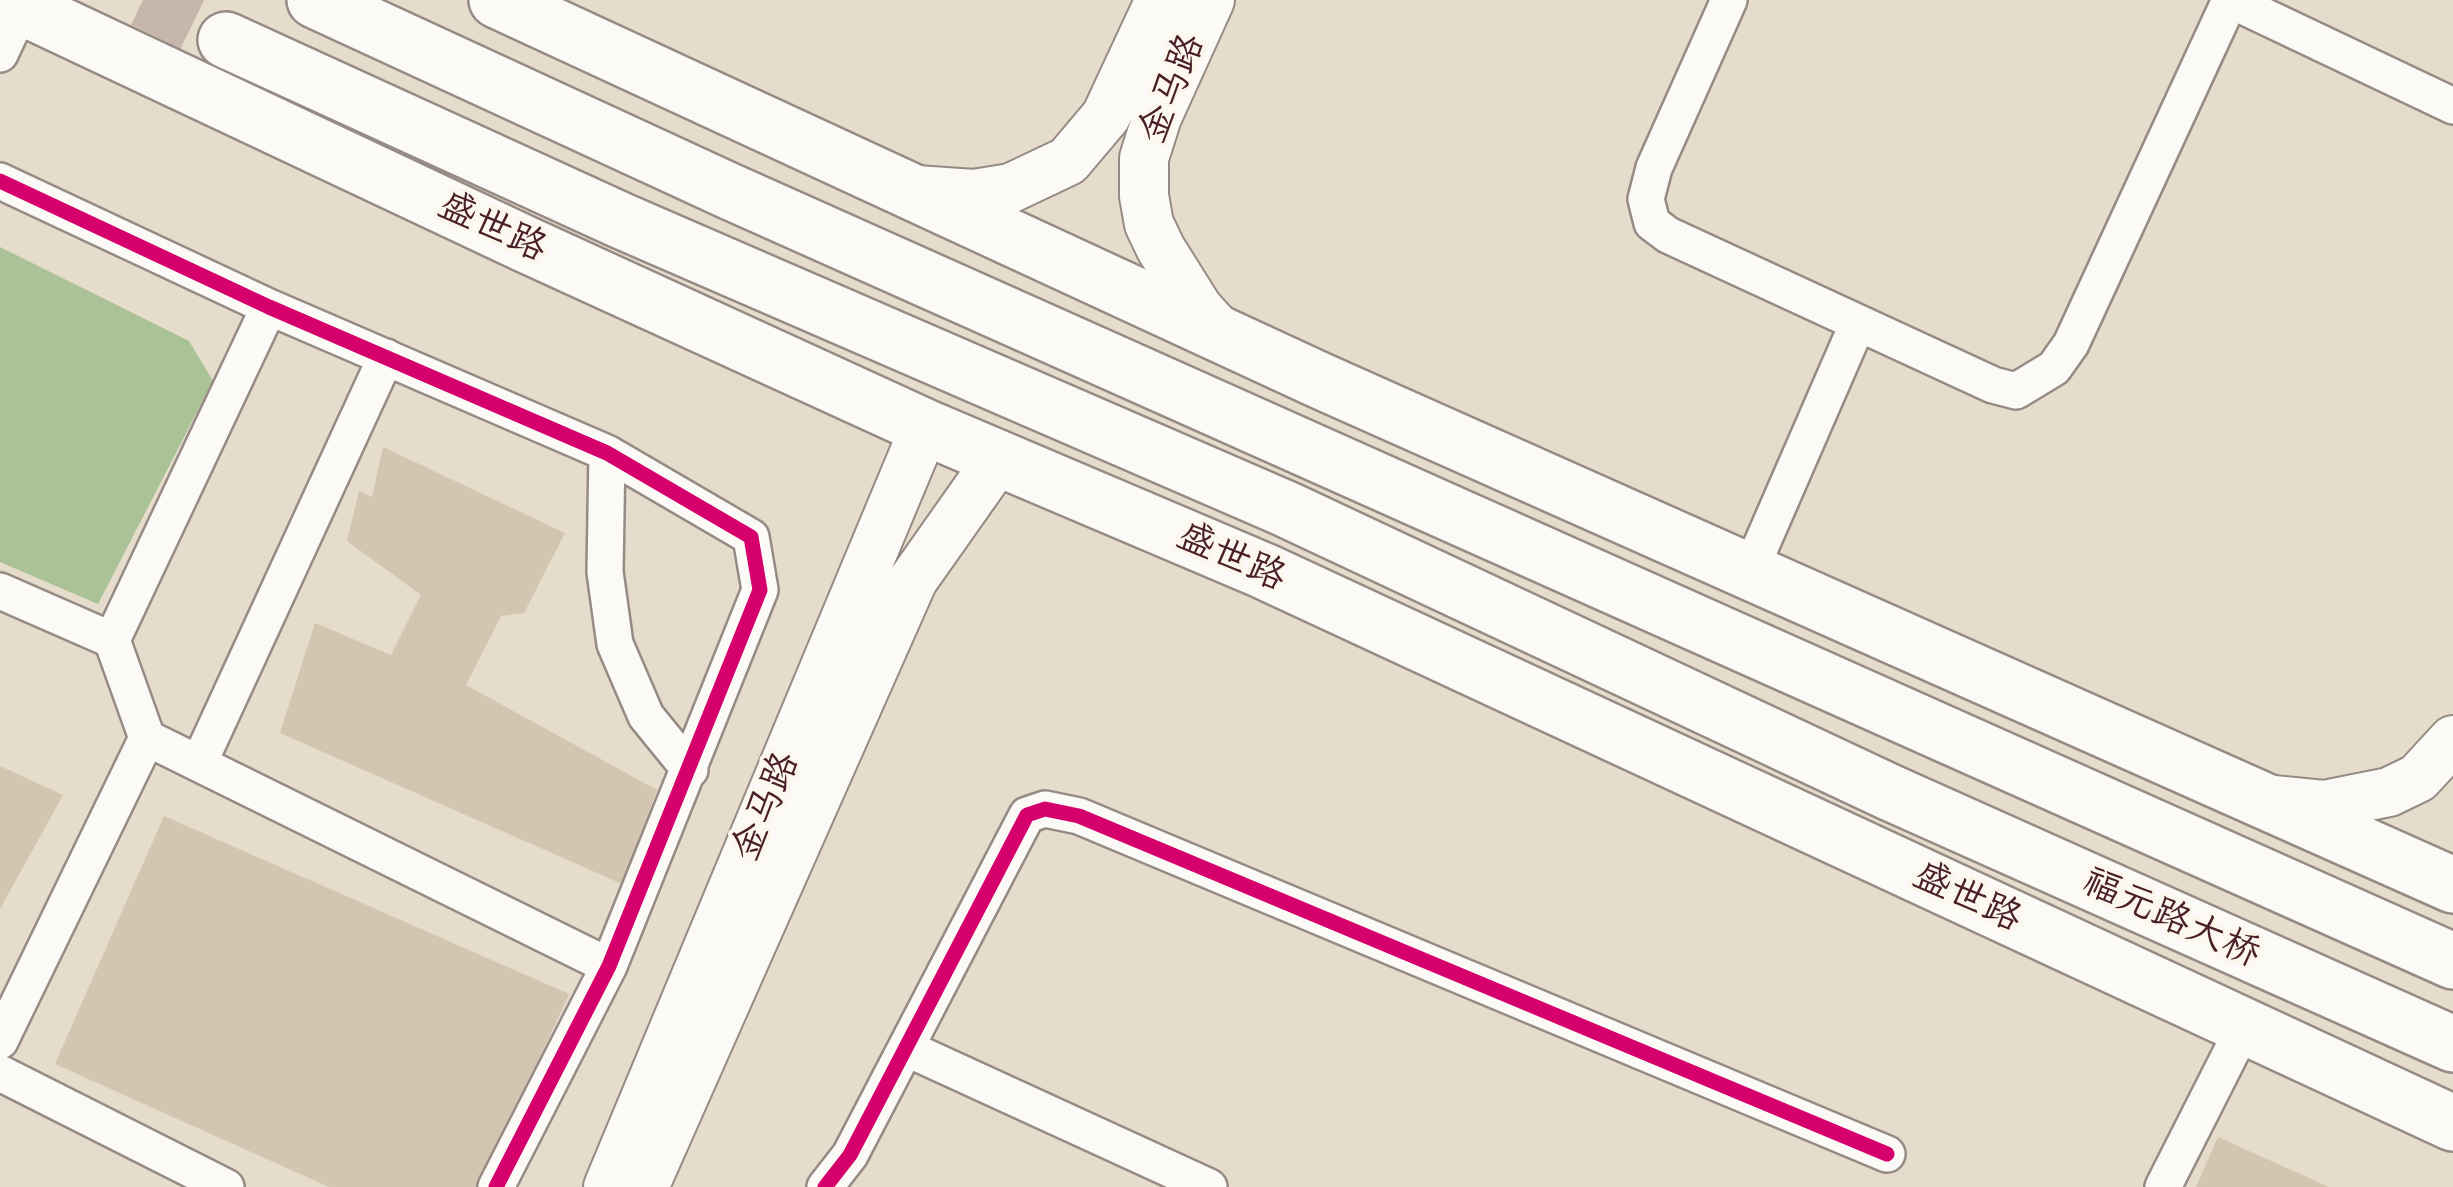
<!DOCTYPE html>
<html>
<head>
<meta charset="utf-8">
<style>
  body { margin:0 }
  canvas { display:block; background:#e5dccb }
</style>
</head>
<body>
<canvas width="2453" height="1187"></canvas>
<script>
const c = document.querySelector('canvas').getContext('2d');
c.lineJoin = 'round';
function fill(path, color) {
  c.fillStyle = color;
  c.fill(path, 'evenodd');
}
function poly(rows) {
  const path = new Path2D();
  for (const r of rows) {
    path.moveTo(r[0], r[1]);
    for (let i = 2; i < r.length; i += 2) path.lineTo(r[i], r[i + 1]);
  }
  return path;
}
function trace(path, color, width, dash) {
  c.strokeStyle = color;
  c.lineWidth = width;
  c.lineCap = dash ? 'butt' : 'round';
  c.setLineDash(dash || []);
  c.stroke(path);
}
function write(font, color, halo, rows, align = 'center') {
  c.font = font + ' Sriracha,"LXGW WenKai TC",sans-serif';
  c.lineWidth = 8;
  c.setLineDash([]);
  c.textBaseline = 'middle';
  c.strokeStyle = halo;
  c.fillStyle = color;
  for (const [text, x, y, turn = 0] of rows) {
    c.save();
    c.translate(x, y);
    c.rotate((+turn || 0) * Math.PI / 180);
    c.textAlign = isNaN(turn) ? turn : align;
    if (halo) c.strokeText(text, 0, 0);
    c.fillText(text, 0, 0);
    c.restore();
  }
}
const forest = poly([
  [0,247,189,341,213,381,98,604,0,562]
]);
const building = poly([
  [383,447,565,533,524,613,501,616,466,685,657,790,622,884,280,733,315,623,391,655,421,595,347,541,359,491,372,497],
  [0,766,63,795,0,909],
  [164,816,569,994,481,1187,329,1187,55,1064],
  [2218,1137,2329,1187,2196,1187]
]);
const primaryTunnel = poly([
  [143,0,226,40]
]);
const street = poly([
  [1729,0,1654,168,1646,199,1652,223,1668,235,1993,385,2016,391,2054,368,2071,344,2230,0],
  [2230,0,2453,106],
  [0,54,22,7],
  [0,181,269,307,607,453,751,537,760,590,609,966,496,1187],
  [607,453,605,572,615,644,646,716,690,770],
  [1750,571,1858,323],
  [0,591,112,640],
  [147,738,112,640,269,307],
  [200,761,386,357],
  [0,1041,147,738,609,966],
  [906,1048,1209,1187],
  [0,1073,226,1187],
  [825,1187,850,1155,1027,815,1045,809,1079,816,1887,1154],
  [2163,1187,2245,1025]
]);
const secondary = poly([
  [1210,0,1157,117,1144,158,1144,196,1149,224,1161,249,1198,308,1224,337],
  [916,190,974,194,1011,188,1068,161,1106,116,1160,0],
  [2273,800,2324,805,2389,792,2418,778,2453,740],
  [608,1187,925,427],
  [644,1187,913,580,999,458]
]);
const primary = poly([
  [7,0,525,244,925,427,1264,571,2453,1123],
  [315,0,729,191,2453,961],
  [497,0,1321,381,2453,885],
  [226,40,622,221,1286,509,1889,792,2453,1044]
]);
const cycleway = poly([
  [0,181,269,307,607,453,751,537,760,590,609,966,496,1187],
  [825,1187,850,1155,1027,815,1045,809,1079,816,1887,1154]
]);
const streetNames = [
  ["金马路",1173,89,-68],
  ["盛世路",492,228,25],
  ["盛世路",1231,558,24],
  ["金马路",767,807,-67],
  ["盛世路",1967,898,25],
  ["福元路大桥",2171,919,24]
];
fill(forest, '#aac295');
fill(building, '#d3c5b0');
trace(primaryTunnel, '#c6b6ab', 55, [55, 28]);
trace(street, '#968b84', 40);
trace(secondary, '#968b84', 52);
trace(primary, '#968b84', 60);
trace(street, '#fbfaf7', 35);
trace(secondary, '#fbfaf7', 48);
trace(primary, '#fbfaf7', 55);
trace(cycleway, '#d6006c', 15);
write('38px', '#4a1f2b', '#fbf7ec', streetNames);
</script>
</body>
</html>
